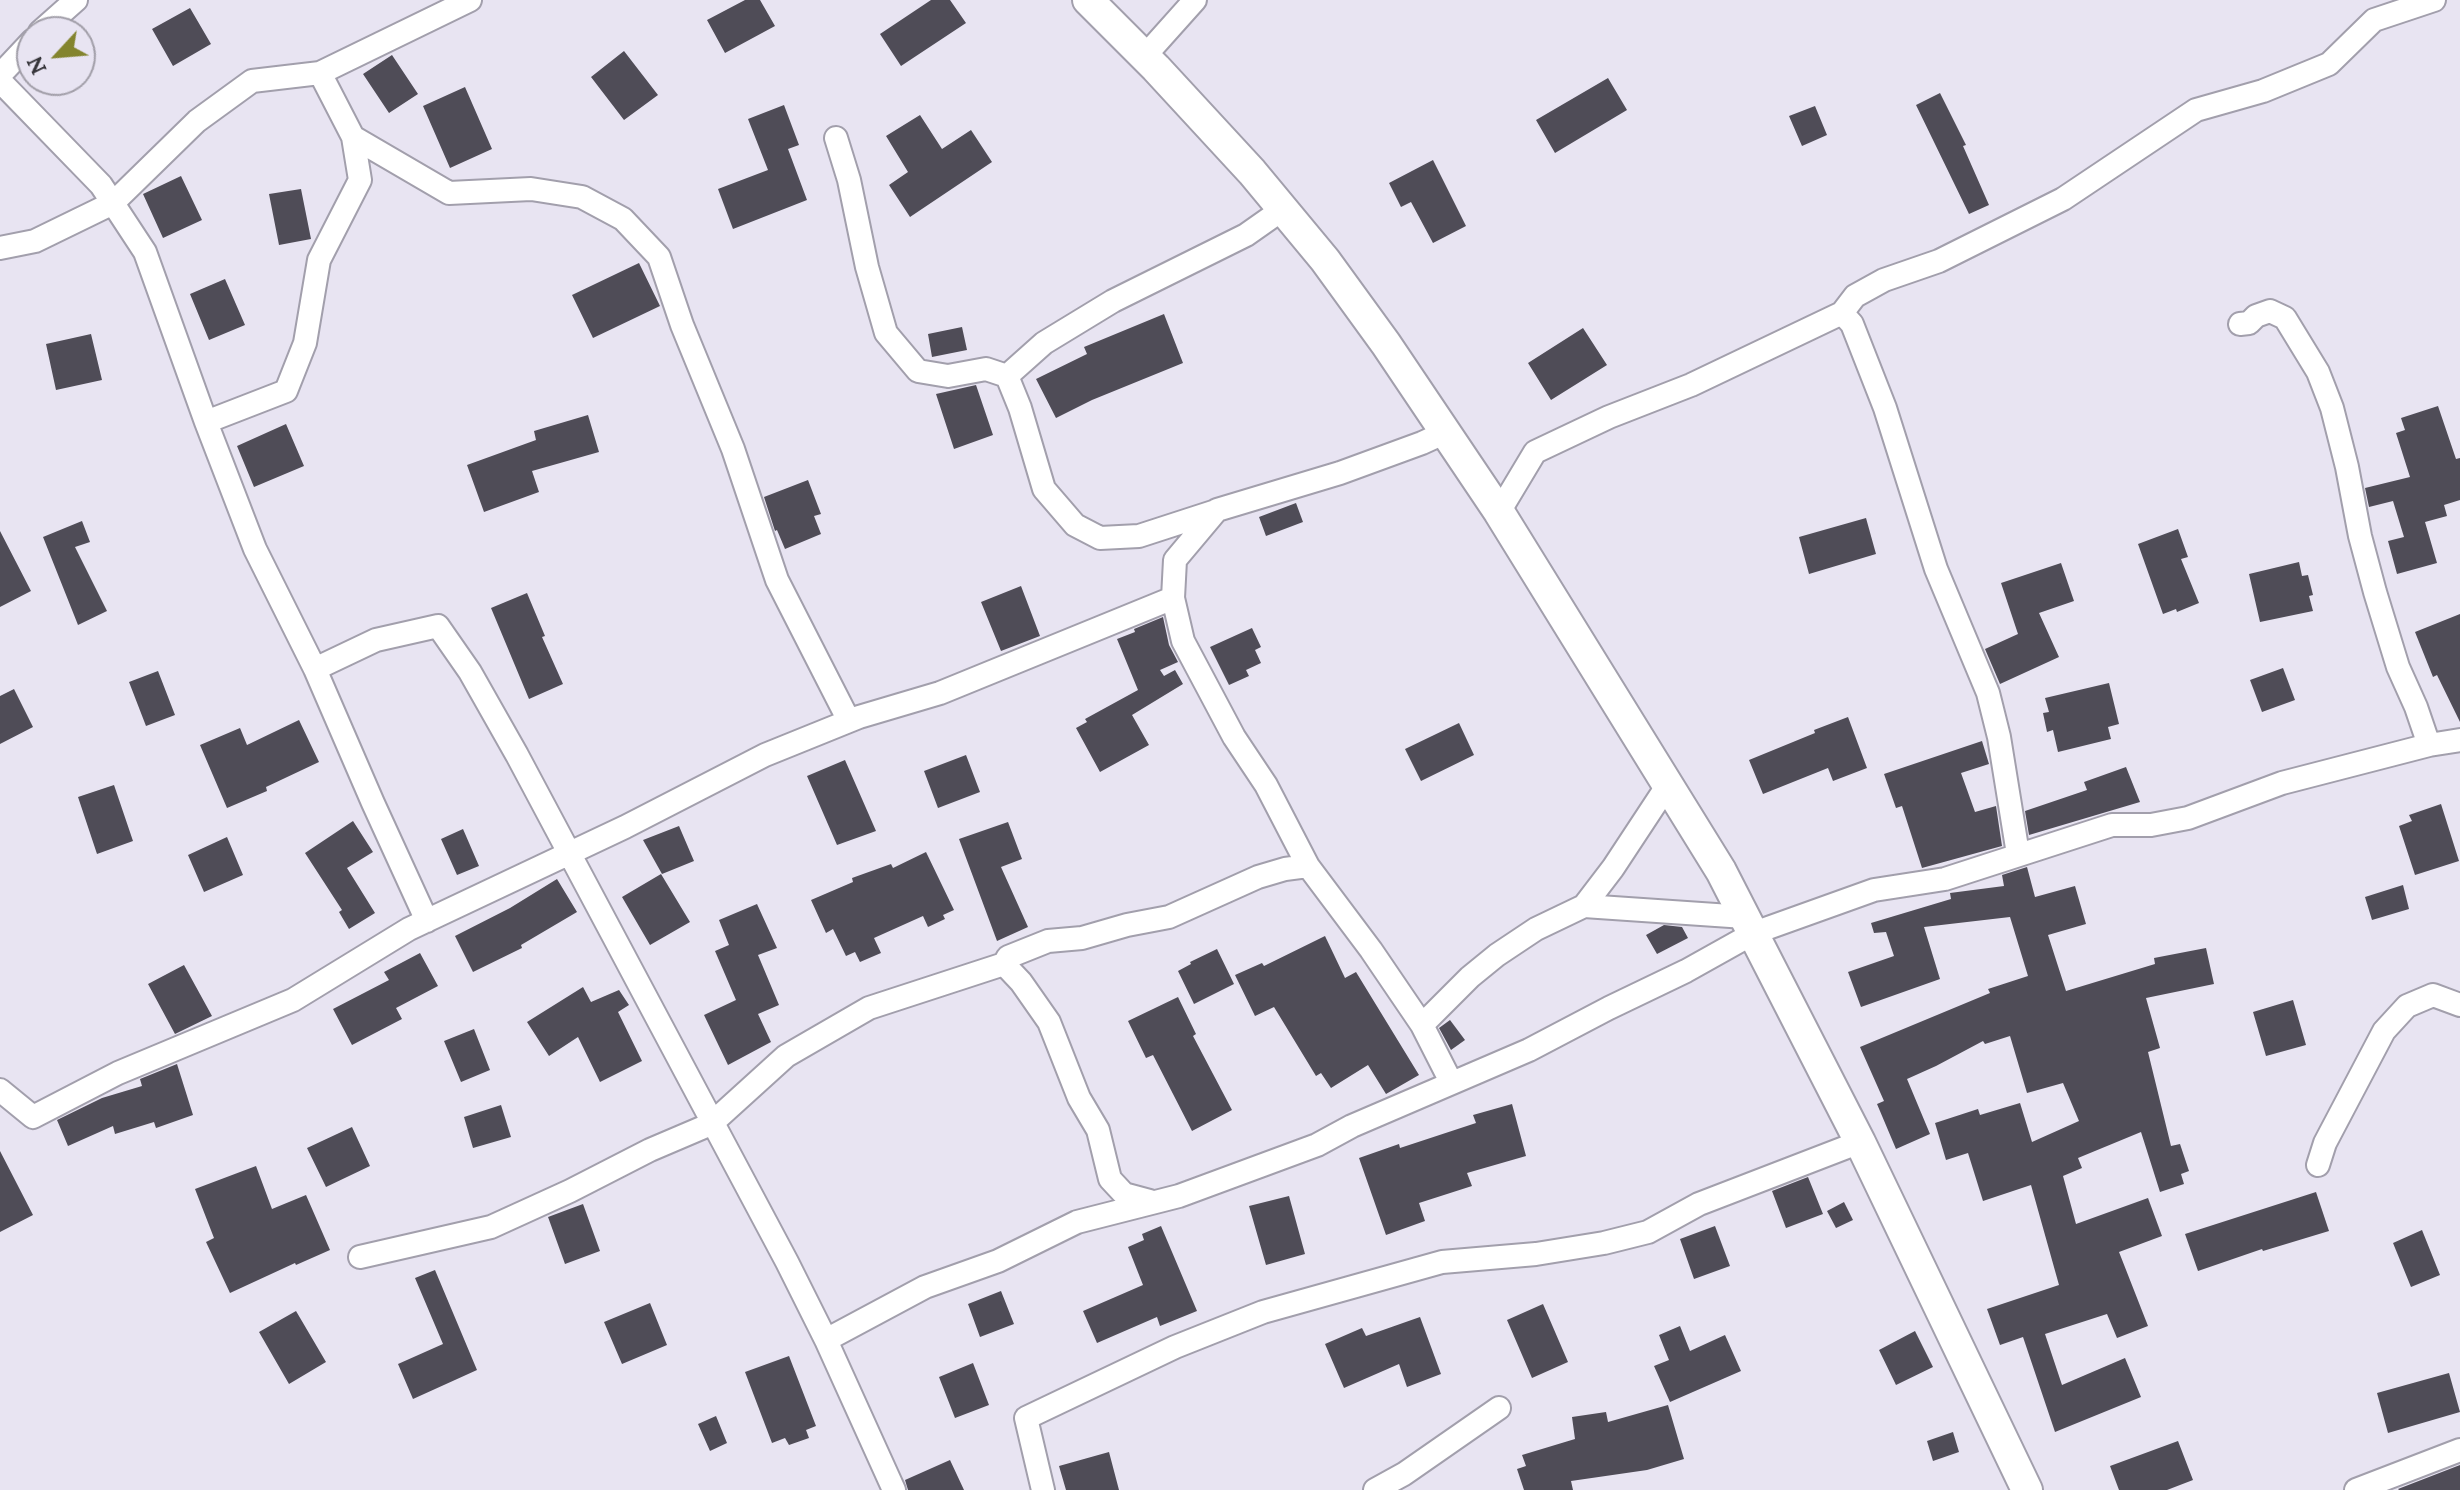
<!DOCTYPE html>
<html>
<head>
<meta charset="utf-8">
<style>
  body { margin:0 }
  #map { position:relative; width:2460px; height:1490px; overflow:hidden; background:#e8e4f2; font-family:Lora,serif }
  canvas { display:block }
  .north { position:absolute; left:16px; top:16px; width:80px; height:80px; box-sizing:border-box; background:#e8e4f2; border:2px solid #a19ea8; border-radius:50%; rotate:244deg; font-size:22px; font-weight:700; line-height:32px; text-align:center; color:#36353a }
  .north::after { content:''; display:block; margin:auto; width:28px; height:36px; background:#83842e; clip-path:polygon(50% 0,100% 100%,50% 72%,0 100%) }
</style>
</head>
<body>
<div id="map">
<canvas width="2460" height="1490"></canvas>
<div class="north">N</div>
</div>
<script>
const c = document.querySelector('canvas').getContext('2d');
c.lineJoin = 'round';
function fill(path, color) {
  c.fillStyle = color;
  c.fill(path, 'evenodd');
}
function poly(rows) {
  const path = new Path2D();
  for (const r of rows) {
    path.moveTo(r[0], r[1]);
    for (let i = 2; i < r.length; i += 2) path.lineTo(r[i], r[i + 1]);
  }
  return path;
}
function trace(path, color, width, dash) {
  c.strokeStyle = color;
  c.lineWidth = width;
  c.lineCap = dash ? 'butt' : 'round';
  c.setLineDash(dash || []);
  c.stroke(path);
}
const building = poly([
  [745,0,760,0,775,26,725,53,707,20],
  [931,0,950,0,966,23,901,66,880,34],
  [190,8,211,44,173,66,152,29],
  [624,51,658,95,624,120,591,77],
  [392,55,418,94,389,113,363,74],
  [1608,78,1627,110,1555,153,1536,120],
  [465,87,492,149,450,168,423,106],
  [1940,93,1966,145,1963,146,1989,205,1969,214,1916,105],
  [784,105,799,145,788,149,807,200,733,229,718,189,768,170,748,119],
  [1815,106,1827,135,1802,146,1789,116],
  [920,115,942,149,971,130,992,162,910,217,889,185,908,172,886,136],
  [1433,160,1466,226,1433,243,1411,202,1401,207,1389,183],
  [181,176,202,220,163,238,143,194],
  [301,189,311,239,279,245,269,194],
  [639,263,660,306,593,338,572,295],
  [225,279,245,325,209,340,190,294],
  [1164,314,1183,363,1092,400,1056,418,1036,379,1087,354,1084,347],
  [962,327,967,350,932,357,928,334],
  [1583,328,1607,365,1551,400,1528,363],
  [91,334,102,380,56,390,46,344],
  [976,385,993,435,954,449,936,394],
  [2438,406,2456,459,2460,458,2460,500,2444,505,2447,516,2425,522,2437,563,2397,574,2388,541,2404,537,2393,501,2369,507,2365,488,2410,477,2396,433,2405,430,2401,418],
  [588,415,599,452,532,471,539,492,484,512,467,465,536,440,534,431],
  [286,424,304,466,254,487,237,446],
  [808,480,821,514,814,516,821,534,785,549,777,530,775,531,764,497],
  [1296,503,1303,522,1266,536,1259,517],
  [1866,518,1876,554,1809,574,1799,537],
  [82,521,90,542,75,547,107,611,78,625,43,537],
  [2178,529,2188,557,2181,559,2199,603,2177,612,2176,609,2163,614,2138,544],
  [0,531,31,591,0,607],
  [2299,562,2302,576,2308,575,2313,595,2309,596,2313,611,2260,622,2249,574],
  [2061,563,2074,601,2039,613,2059,657,2000,684,1985,649,2018,634,2001,583],
  [1021,586,1040,636,1001,651,981,602],
  [527,593,545,636,542,637,563,684,529,699,491,608],
  [2460,614,2460,722,2437,675,2433,677,2415,632],
  [1163,617,1169,645,1178,662,1160,670,1164,676,1175,670,1183,684,1132,715,1149,745,1100,772,1076,728,1087,722,1085,719,1138,690,1117,639,1135,632,1134,629],
  [1252,628,1261,647,1255,650,1261,663,1246,670,1249,676,1229,685,1210,647],
  [2283,668,2295,700,2262,712,2250,680],
  [158,671,175,715,146,726,129,682],
  [2109,683,2119,724,2108,727,2111,739,2058,752,2053,730,2047,732,2043,713,2049,712,2045,698],
  [14,689,33,727,0,744,0,696],
  [1848,717,1867,768,1833,781,1828,768,1763,794,1749,760,1815,733,1814,730],
  [299,720,319,762,266,787,267,791,227,808,200,745,240,728,247,745],
  [1459,723,1474,755,1421,781,1405,749],
  [1982,741,1989,764,1961,773,1975,812,1996,806,2002,846,1922,868,1902,806,1896,808,1884,774],
  [966,755,980,792,938,808,924,771],
  [845,760,876,831,837,845,807,776],
  [2126,767,2140,802,2029,835,2025,811,2087,790,2084,782],
  [114,785,133,841,97,854,78,797],
  [2441,804,2459,861,2415,875,2399,826,2412,821,2409,815],
  [353,821,373,852,347,868,375,913,349,929,339,912,342,910,305,853],
  [1008,822,1022,859,1001,867,1028,927,997,941,959,839],
  [679,826,694,861,662,874,643,840],
  [463,829,479,866,457,875,441,839],
  [227,837,243,875,204,892,188,855],
  [926,852,954,910,943,915,945,919,928,927,923,916,874,938,881,953,860,962,855,952,846,956,833,929,826,933,811,900,853,882,852,878,891,864,893,868],
  [2027,867,2035,897,2075,886,2086,924,2048,935,2066,991,2155,964,2154,958,2206,948,2214,984,2146,998,2160,1048,2148,1052,2171,1146,2180,1144,2189,1171,2181,1174,2184,1184,2160,1192,2141,1132,2078,1158,2082,1168,2063,1176,2076,1224,2148,1198,2162,1236,2119,1252,2148,1326,2117,1338,2107,1314,2045,1334,2062,1385,2125,1358,2141,1397,2055,1432,2023,1337,2000,1345,1987,1309,2059,1285,2031,1185,1983,1201,1968,1153,1946,1160,1935,1123,1978,1109,1980,1115,2020,1103,2032,1142,2079,1121,2063,1083,2027,1093,2010,1036,1985,1044,1983,1041,1936,1066,1907,1079,1930,1134,1896,1149,1877,1104,1884,1101,1860,1047,1990,993,1988,989,2028,976,2010,917,1924,927,1940,979,1861,1007,1848,972,1894,956,1886,932,1874,933,1871,923,1951,899,1950,893,2004,886,2002,875],
  [661,874,690,922,650,945,622,897],
  [557,879,577,912,521,945,522,948,473,972,455,936,510,908],
  [2403,885,2409,909,2372,920,2365,897],
  [757,904,777,948,758,955,779,1005,758,1014,771,1042,728,1065,704,1015,736,1000,715,951,729,945,719,920],
  [1664,925,1682,927,1688,938,1657,954,1646,935],
  [1325,936,1345,978,1356,972,1419,1075,1386,1094,1368,1065,1331,1088,1321,1073,1316,1076,1274,1007,1255,1016,1235,975,1262,963,1264,966],
  [1217,949,1234,984,1194,1004,1178,971,1191,964,1190,962],
  [420,953,438,986,396,1008,402,1019,352,1045,333,1009,389,980,384,972],
  [184,965,212,1016,175,1034,148,984],
  [583,987,591,1002,619,990,629,1005,618,1012,642,1061,600,1082,578,1037,549,1056,527,1022],
  [1178,997,1196,1034,1193,1036,1232,1110,1192,1131,1153,1055,1146,1058,1128,1021],
  [2293,1000,2306,1045,2266,1056,2253,1012],
  [1450,1020,1465,1040,1451,1050,1439,1028],
  [474,1029,490,1070,461,1082,444,1041],
  [177,1064,193,1115,156,1128,154,1122,115,1134,113,1126,68,1146,57,1120,102,1098,142,1086,140,1079],
  [1512,1104,1526,1156,1467,1173,1472,1186,1419,1203,1425,1221,1386,1235,1359,1158,1399,1144,1400,1148,1476,1123,1473,1115],
  [501,1105,511,1137,473,1148,464,1117],
  [352,1127,370,1166,326,1187,307,1148],
  [0,1151,33,1215,0,1232],
  [256,1166,272,1209,306,1195,330,1250,296,1265,295,1263,230,1293,206,1242,214,1238,195,1189],
  [1808,1177,1823,1214,1786,1228,1772,1191],
  [2316,1192,2329,1231,2263,1251,2262,1249,2198,1271,2185,1234],
  [1289,1196,1305,1254,1266,1265,1249,1206],
  [1844,1202,1853,1220,1836,1228,1827,1211],
  [583,1204,600,1251,565,1264,548,1217],
  [1161,1226,1197,1311,1160,1326,1157,1317,1097,1343,1083,1311,1143,1285,1128,1247,1144,1240,1142,1234],
  [1715,1226,1730,1266,1694,1279,1680,1239],
  [2422,1230,2440,1275,2411,1287,2393,1243],
  [435,1270,477,1370,413,1399,398,1364,443,1344,415,1278],
  [1001,1291,1014,1324,980,1337,968,1304],
  [650,1303,667,1345,622,1364,604,1322],
  [1543,1304,1568,1362,1532,1378,1507,1320],
  [296,1311,326,1362,289,1384,259,1332],
  [1420,1317,1441,1374,1407,1387,1399,1364,1344,1388,1325,1344,1362,1328,1366,1336],
  [1680,1326,1690,1351,1725,1335,1741,1371,1670,1402,1654,1366,1669,1360,1659,1335],
  [1915,1331,1933,1367,1896,1385,1879,1350],
  [789,1356,816,1426,806,1430,809,1438,789,1445,785,1438,772,1443,745,1372],
  [973,1363,989,1405,955,1418,939,1377],
  [2449,1373,2460,1412,2388,1433,2377,1393],
  [1668,1405,1684,1459,1647,1470,1571,1481,1573,1490,1524,1490,1517,1469,1526,1466,1522,1455,1575,1439,1572,1417,1606,1412,1608,1422],
  [716,1416,727,1443,710,1451,698,1424],
  [1953,1432,1959,1452,1933,1461,1927,1441],
  [2178,1441,2193,1480,2167,1490,2119,1490,2110,1466],
  [1109,1452,1119,1490,1066,1490,1059,1466],
  [950,1460,964,1490,908,1490,905,1480],
  [2460,1465,2460,1490,2399,1490,2398,1489]
]);
const street = poly([
  [40,32,76,0],
  [1144,57,1195,0],
  [320,73,470,0],
  [0,75,32,41],
  [0,81,101,185,145,252,206,422,255,549,315,669,373,803,427,921],
  [353,137,449,193,531,189,582,197,623,219,659,257,682,325,733,449,777,580,849,721],
  [836,138,849,180,867,267,886,333,918,371,948,376,986,369,1007,376,1020,408,1044,489,1075,525,1100,538,1139,536,1216,511],
  [0,248,35,241,113,203,197,121,252,81,320,73,353,137,360,180,319,260,305,343,286,391,206,422],
  [1842,313,1852,324,1885,408,1936,569,1988,693,1999,737,2018,854],
  [2240,324,2249,323,2256,316,2270,311,2285,318,2318,372,2332,408,2347,467,2360,536,2375,592,2398,667,2416,707,2429,745],
  [1007,376,1044,343,1113,301,1246,235,1283,209],
  [1499,512,1535,452,1609,417,1691,385,1842,313,1855,296,1884,280,1939,261,2063,199,2196,110,2263,91,2329,64,2374,20,2434,0],
  [1173,598,1183,641,1234,737,1266,785,1308,866],
  [315,669,376,640,438,626,470,672,517,755,787,1262,826,1340,894,1490],
  [1584,906,1745,917],
  [1451,1082,1422,1025,1470,977,1497,955,1536,929,1584,906,1613,868,1669,783],
  [0,1090,33,1117,118,1073,293,1000,409,929,625,827,765,755,859,717,940,693,1173,598,1175,560,1217,510,1340,473,1422,443,1446,432],
  [2318,1165,2325,1143,2384,1031,2407,1006,2433,995,2460,1005],
  [1150,1201,1124,1194,1110,1179,1098,1130,1079,1098,1049,1022,1021,982,1004,964,1008,957,1048,941,1082,938,1127,925,1169,917,1258,877,1285,869,1308,866,1371,950,1422,1025],
  [360,1257,491,1227,570,1191,650,1150,711,1124,786,1056,869,1008,1004,964],
  [826,1340,925,1287,998,1261,1077,1222,1179,1196,1317,1145,1352,1126,1529,1050,1609,1008,1686,971,1754,933,1874,890,1945,879,2112,825,2151,825,2188,818,2282,783,2429,745,2460,740],
  [1043,1490,1026,1418,1175,1347,1263,1312,1442,1262,1536,1254,1604,1243,1648,1232,1699,1204,1860,1142],
  [1375,1490,1404,1474,1499,1408],
  [2356,1490,2460,1450]
]);
const secondary = poly([
  [1088,0,1156,68,1252,172,1325,260,1386,344,1499,512,1721,871,1860,1142,2027,1490]
]);
fill(building, '#4f4c57');
trace(street, '#a29fac', 26);
trace(secondary, '#a29fac', 34);
trace(street, '#fff', 22);
trace(secondary, '#fff', 30);
</script>
</body>
</html>
